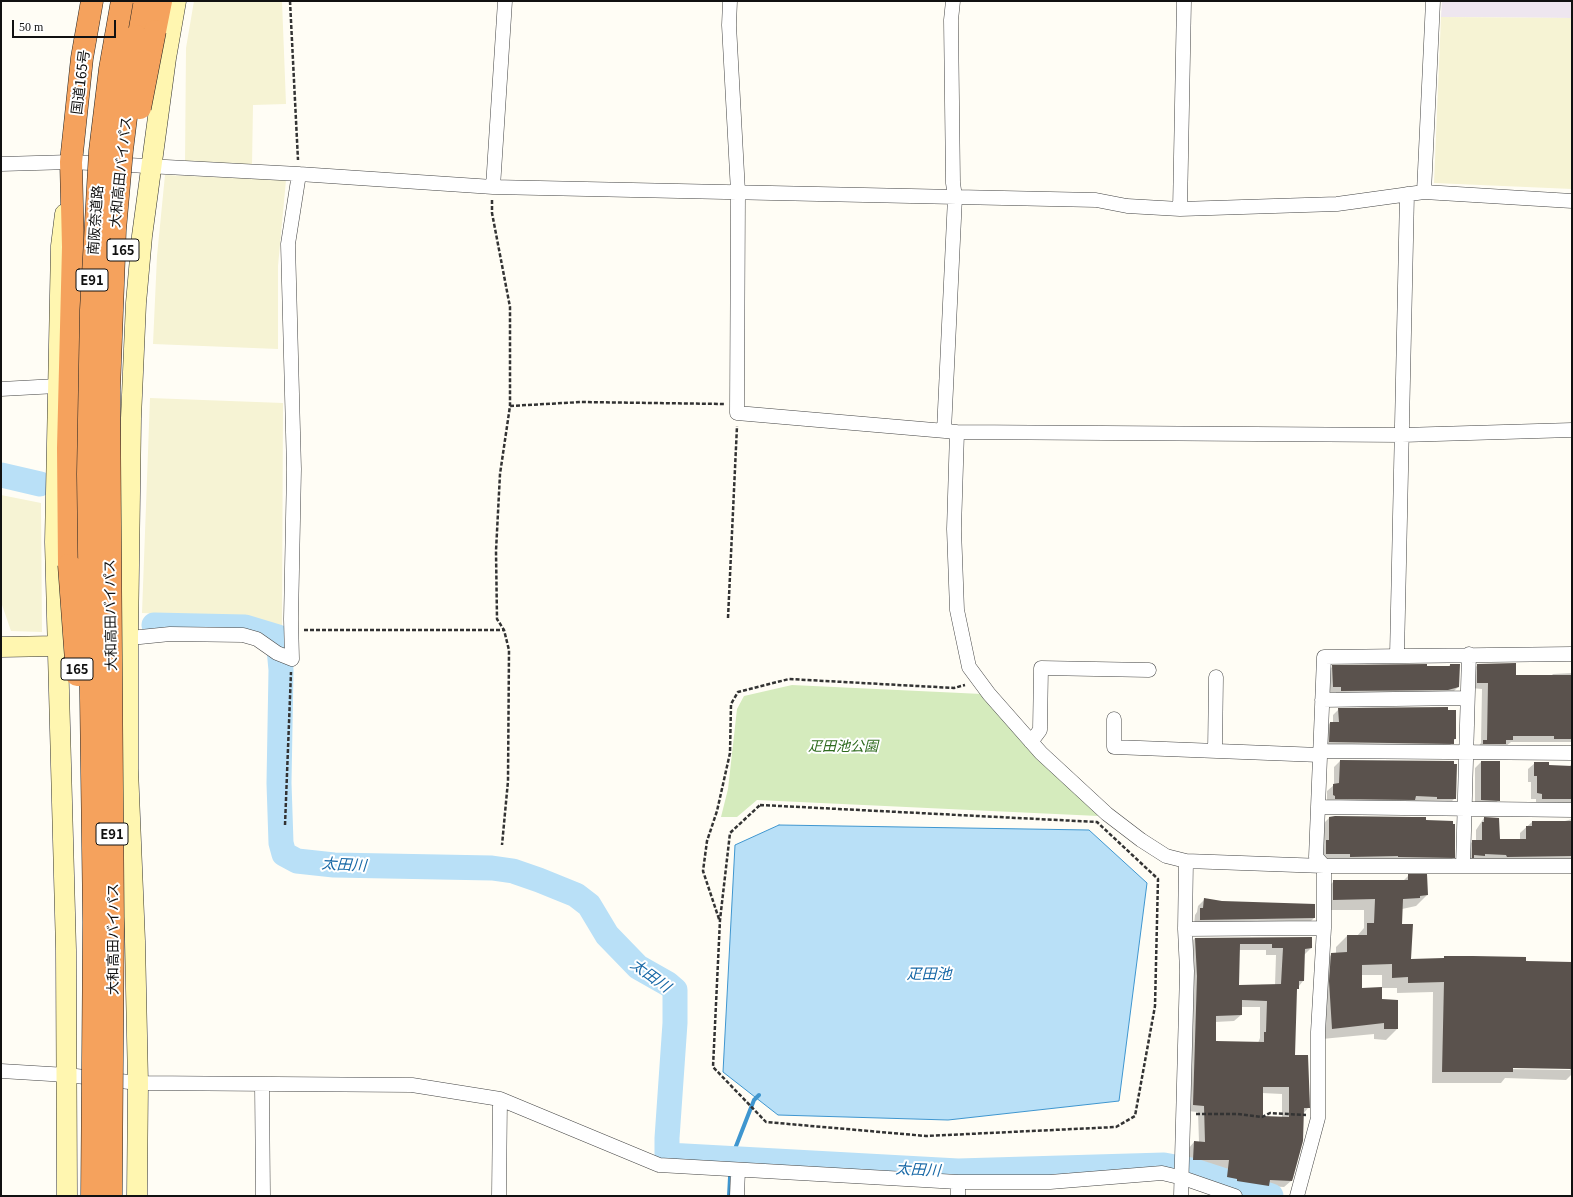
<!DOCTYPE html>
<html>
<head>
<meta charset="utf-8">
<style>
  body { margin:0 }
  #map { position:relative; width:1573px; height:1197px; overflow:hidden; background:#fffdf5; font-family:Georgia,serif }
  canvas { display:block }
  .frame { position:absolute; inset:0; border:2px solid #111; pointer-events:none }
  .scale { position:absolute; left:12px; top:20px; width:104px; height:18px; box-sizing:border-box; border:2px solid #111; border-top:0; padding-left:5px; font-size:12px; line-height:14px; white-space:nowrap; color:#111; -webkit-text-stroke:3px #fff; paint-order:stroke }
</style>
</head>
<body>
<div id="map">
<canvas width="1573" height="1197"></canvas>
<div class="frame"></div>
<div class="scale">50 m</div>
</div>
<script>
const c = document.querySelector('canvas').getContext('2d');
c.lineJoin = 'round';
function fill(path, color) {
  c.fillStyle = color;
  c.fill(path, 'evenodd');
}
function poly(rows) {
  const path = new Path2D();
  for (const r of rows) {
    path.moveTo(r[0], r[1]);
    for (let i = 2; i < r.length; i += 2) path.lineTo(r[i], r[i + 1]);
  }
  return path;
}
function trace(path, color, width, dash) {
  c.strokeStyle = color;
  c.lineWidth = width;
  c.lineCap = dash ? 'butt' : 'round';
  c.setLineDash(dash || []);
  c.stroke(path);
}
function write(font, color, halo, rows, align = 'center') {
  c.font = font + ' Georgia,"Noto Sans JP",serif';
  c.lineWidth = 4;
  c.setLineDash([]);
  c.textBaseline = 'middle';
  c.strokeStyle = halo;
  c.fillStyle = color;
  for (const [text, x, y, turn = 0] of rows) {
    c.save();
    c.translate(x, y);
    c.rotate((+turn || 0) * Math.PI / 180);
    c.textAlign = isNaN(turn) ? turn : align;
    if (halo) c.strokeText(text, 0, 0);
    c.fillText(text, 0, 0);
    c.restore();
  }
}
const industrial = poly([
  [1442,1,1572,1,1572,18,1441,17]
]);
const farmland = poly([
  [194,1,282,1,286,104,253,105,252,166,185,164,186,48],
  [1441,17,1572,18,1572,189,1434,183],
  [165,175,286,180,278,266,278,349,153,344,157,256],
  [150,398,283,403,282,626,243,617,142,613],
  [1,495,41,503,42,632,11,631,1,602]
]);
const green = poly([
  [792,685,982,694,1098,816,757,800,737,817,721,817,728,789,737,709,744,696]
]);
const water = poly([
  [779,825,1089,830,1147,883,1119,1101,948,1120,778,1115,723,1072,735,845,779,825]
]);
const shadow = poly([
  [1450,665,1458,687,1453,692,1336,696,1336,692,1328,692,1327,672,1333,666,1448,667],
  [1478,665,1515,676,1550,677,1553,674,1572,673,1572,742,1511,742,1506,746,1478,747,1481,743,1482,689,1471,688,1471,671],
  [1339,709,1455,711,1455,739,1447,749,1324,748,1324,729,1330,723,1333,723,1333,715],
  [1340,761,1455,798,1449,804,1327,801,1327,791,1334,785,1334,767],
  [1481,762,1499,800,1492,806,1475,806,1475,768],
  [1535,763,1548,766,1569,767,1572,763,1572,812,1536,805,1536,799,1531,799,1531,782,1528,782,1528,769],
  [1329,818,1425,821,1452,825,1454,857,1448,863,1321,859,1324,823],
  [1484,818,1500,840,1520,840,1520,833,1532,822,1565,821,1572,819,1572,862,1469,861,1466,848,1473,841,1476,841,1476,830],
  [1408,876,1427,895,1416,906,1402,909,1401,925,1410,960,1443,959,1445,957,1572,963,1572,1074,1566,1080,1505,1078,1501,1083,1432,1083,1433,992,1397,993,1397,988,1382,988,1382,975,1361,975,1361,989,1381,1000,1397,1029,1386,1040,1374,1039,1374,1034,1322,1039,1321,965,1332,954,1336,953,1336,947,1347,936,1357,936,1364,928,1364,910,1323,910,1323,892,1334,881,1403,881],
  [1508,1067,1570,1068,1570,1070,1508,1069],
  [1204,900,1314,918,1308,924,1194,926,1195,915,1197,912,1198,906],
  [1195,938,1311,938,1311,948,1304,955,1303,981,1295,991,1294,1056,1308,1108,1303,1114,1291,1181,1284,1187,1267,1186,1261,1192,1231,1188,1231,1185,1221,1184,1223,1167,1187,1167,1188,1149,1194,1142,1199,1142,1198,1112,1187,1111,1188,945],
  [1238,950,1266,950,1266,955,1276,955,1275,985,1238,986],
  [1241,1007,1260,1007,1260,1038,1258,1043,1215,1042,1215,1022,1234,1021,1241,1015],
  [1262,1093,1282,1094,1282,1118,1262,1117]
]);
const stream = poly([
  [729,1196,731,1159,754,1100,759,1095]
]);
const river = poly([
  [1,475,40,484],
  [154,625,245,627,278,637,281,670,279,783,281,843,284,854,297,861,334,865,492,868,513,871,539,880,576,895,589,905,607,935,638,967,668,984,675,990,675,1023,667,1138,667,1155,958,1171,1164,1165,1191,1170,1271,1196]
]);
const building = poly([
  [1516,663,1516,675,1572,675,1572,739,1554,739,1554,736,1513,736,1513,740,1506,740,1506,744,1483,744,1483,740,1487,740,1488,683,1477,683,1477,664],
  [1427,664,1427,666,1450,666,1450,664,1460,664,1459,687,1448,690,1341,691,1341,687,1333,687,1332,665],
  [1448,707,1448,710,1456,710,1456,739,1454,739,1454,744,1329,742,1330,722,1339,722,1338,708],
  [1340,760,1454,761,1454,764,1457,764,1456,799,1437,799,1437,797,1416,796,1415,800,1335,799,1335,796,1333,795,1333,784,1339,783],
  [1481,761,1500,761,1500,801,1481,800],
  [1534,762,1549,762,1549,765,1572,766,1572,799,1542,799,1542,794,1537,793,1537,776,1534,776],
  [1335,816,1412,817,1426,817,1426,820,1453,821,1453,824,1455,824,1455,858,1398,857,1398,856,1350,857,1350,854,1326,854,1326,840,1329,840,1329,817],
  [1484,817,1499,818,1500,839,1526,839,1526,826,1532,826,1532,821,1571,821,1572,856,1507,857,1506,855,1485,854,1485,856,1474,855,1474,858,1472,858,1472,840,1482,840,1482,822,1484,822],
  [1408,874,1427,874,1428,895,1420,896,1420,898,1403,899,1402,924,1413,924,1411,959,1444,958,1444,956,1473,956,1526,957,1526,961,1572,962,1572,1069,1513,1068,1513,1072,1442,1072,1444,982,1408,983,1408,977,1392,978,1392,964,1362,965,1362,988,1382,987,1382,999,1398,1000,1398,1029,1384,1029,1384,1023,1332,1029,1329,981,1331,953,1347,952,1347,935,1367,935,1367,923,1374,923,1375,899,1333,900,1333,880,1408,880],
  [1204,898,1222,901,1315,904,1315,918,1200,920,1200,908,1203,908],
  [1312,937,1312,948,1305,949,1304,981,1299,981,1299,989,1297,989,1295,1055,1308,1055,1310,1108,1304,1108,1303,1141,1293,1178,1292,1181,1270,1180,1269,1186,1237,1181,1237,1179,1227,1177,1229,1160,1193,1160,1194,1141,1205,1142,1204,1106,1193,1105,1197,976,1195,938],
  [1240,944,1272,944,1272,948,1283,948,1281,984,1239,985],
  [1242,1000,1267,1001,1266,1032,1264,1032,1264,1042,1216,1041,1216,1016,1242,1015],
  [1263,1087,1289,1087,1289,1117,1263,1116]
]);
const path = poly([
  [290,1,298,160],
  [492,200,492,213,510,307,510,406,500,474,496,551,497,619,504,630,509,650,508,781,502,845],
  [510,406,581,402,725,404],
  [728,618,737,426],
  [304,630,503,630],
  [760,805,1097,822,1158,879,1155,1006,1135,1116,1116,1127,926,1136,766,1122,713,1067,720,920,730,833,760,805],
  [285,825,291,672],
  [719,919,703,871,707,841,717,811,730,753,731,704,738,692,789,679,954,688,965,685],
  [1196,1114,1238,1114,1262,1117,1270,1113,1306,1115]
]);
const street = poly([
  [730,1,729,25,738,192,737,413,957,432,1402,435,1572,430],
  [1,164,71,162,299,174,493,187,1096,200,1127,206,1180,209,1337,204,1424,192,1572,201],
  [493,187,505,1],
  [1424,192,1433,1],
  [1180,209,1184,1],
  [1,389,57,386],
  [944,431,955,197,953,183,951,20,953,1],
  [957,432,954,529,957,610,969,667,989,694,1041,753,1107,814,1141,840,1166,856,1186,861,1324,866,1324,928,1318,1032,1318,1118,1297,1196],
  [120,639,170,634,243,635,257,639,277,653,292,659,291,619,294,469,288,244,299,174],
  [1572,654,1324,657,1316,857,1324,866,1572,866],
  [1397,655,1407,194],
  [1322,700,1467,698],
  [1114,719,1114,747,1320,755],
  [1031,742,1040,730,1041,668,1149,670],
  [1215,751,1216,677],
  [1320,751,1572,753],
  [1318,807,1572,810],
  [1463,866,1469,654],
  [1185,929,1324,928],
  [1,1071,67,1075,138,1083,412,1085,500,1099,659,1165,958,1182,1050,1182,1162,1173,1183,1178,1235,1196],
  [262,1084,263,1196],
  [499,1196,500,1099],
  [737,1196,738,1170],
  [958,1196,958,1182],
  [1181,1196,1187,971,1185,929,1186,861]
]);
const secondary = poly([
  [65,214,61,246,55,542,66,950,67,1196],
  [1,647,57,646],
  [137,1196,138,1083,135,941,128,769,128,639,131,418,136,303,142,236,166,58,176,1]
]);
const highway = poly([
  [155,31,161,1],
  [136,36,142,1],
  [69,565,68,448,73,247,71,162,82,58,92,1]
]);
const highwayBridge = poly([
  [140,108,155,31],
  [69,565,77,675],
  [92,1196,94,922,88,474,91,310,100,151,110,69,122,1],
  [111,1196,113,923,109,390,115,230,122,150,136,36]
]);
const shields = [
  [123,250,32],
  [92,280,32],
  [77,669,32],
  [112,834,32]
];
const shieldNames = [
  ["165",123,250],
  ["E91",92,280],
  ["165",77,669],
  ["E91",112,834]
];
const streetNames = [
  ["国道165号",80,82,-83],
  ["大和高田バイパス",120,172,-84],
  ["南阪奈道路",95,220,-86],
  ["大和高田バイパス",110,615,-91],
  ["大和高田バイパス",113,939,-90]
];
const parkNames = [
  ["疋田池公園",843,746]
];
const waterNames = [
  ["太田川",344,864,3],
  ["疋田池",929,973],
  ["太田川",651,975,36],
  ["太田川",918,1169,3]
];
fill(industrial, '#eee6ef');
fill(farmland, '#f6f3d4');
fill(green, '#d5ebbd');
fill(water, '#b9e0f7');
trace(water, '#3f96cf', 1);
fill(shadow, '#0003');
trace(stream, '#3f96cf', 4);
trace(river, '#b9e0f7', 25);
fill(building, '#5a524d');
trace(street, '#444', 15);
trace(secondary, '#333', 21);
trace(highway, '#222', 23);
trace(path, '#333', 2.5, [4, 2]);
trace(street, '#fff', 14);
trace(secondary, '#fff6b0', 20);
trace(highway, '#f5a25d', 22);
trace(highwayBridge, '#222', 23, []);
trace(highwayBridge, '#f5a25d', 22);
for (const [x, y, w] of shields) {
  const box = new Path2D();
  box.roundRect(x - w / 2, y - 11, w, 22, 3);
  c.fillStyle = '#fff';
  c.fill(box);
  trace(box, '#111', 1);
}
write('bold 13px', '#111', null, shieldNames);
write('14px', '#111', '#fff', streetNames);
write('italic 14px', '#2f6b1f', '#fff', parkNames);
write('italic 15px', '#1768a6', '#fff', waterNames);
</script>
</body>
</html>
